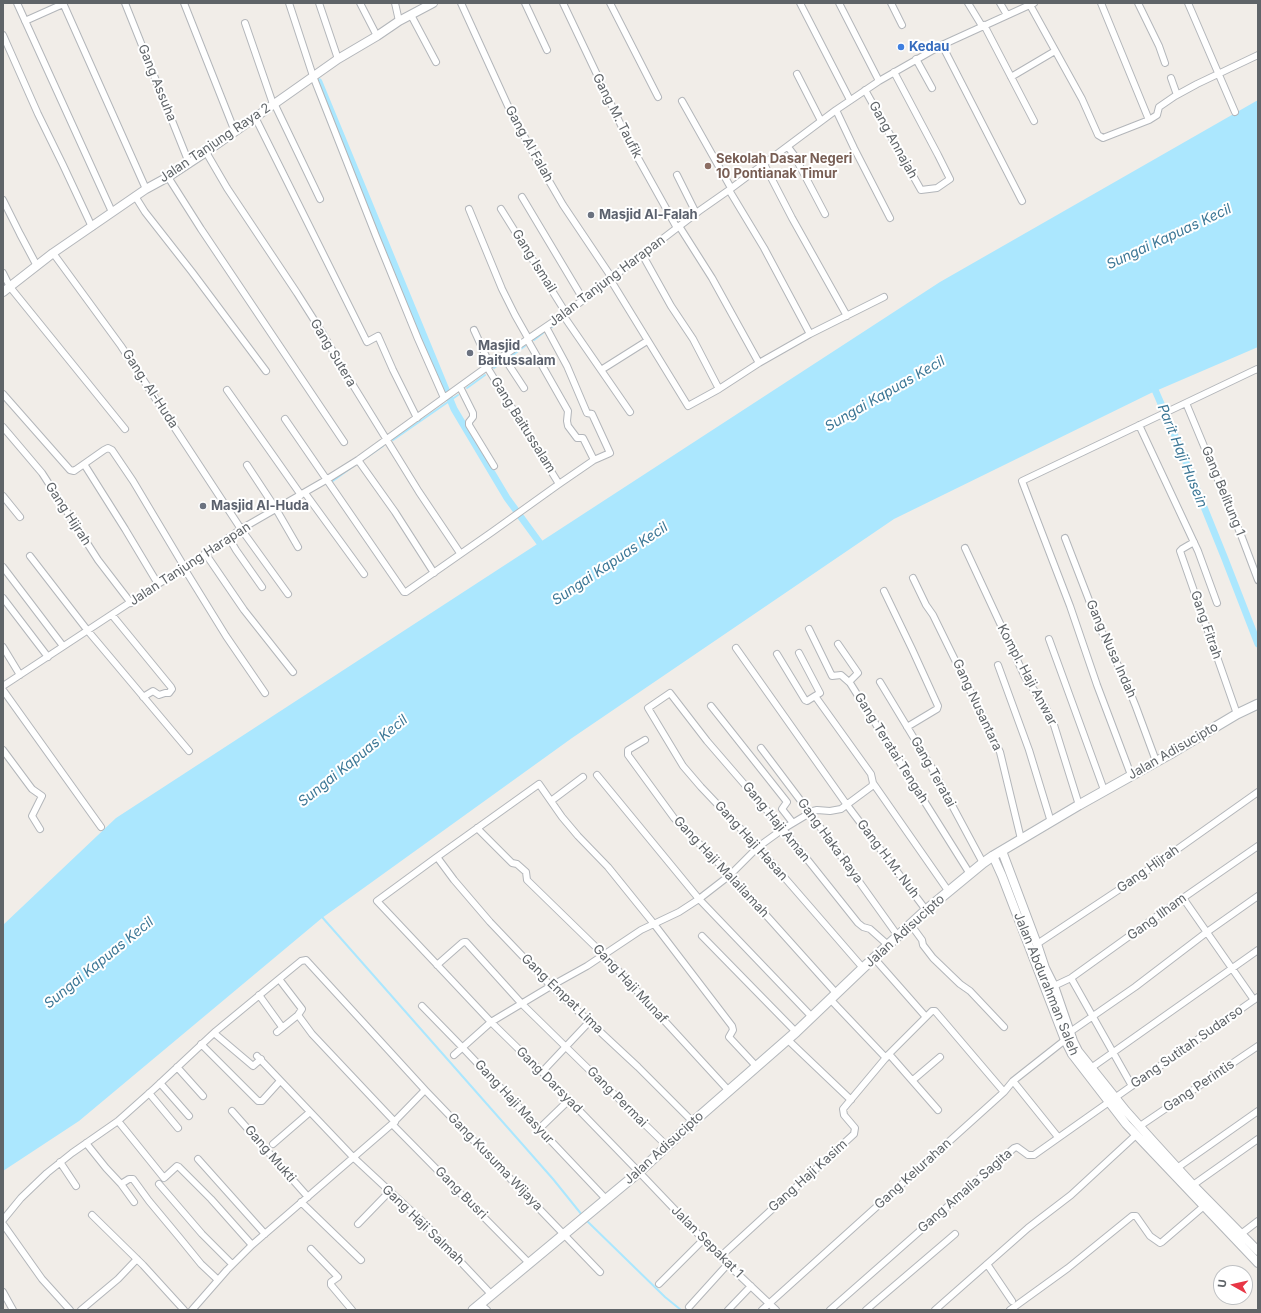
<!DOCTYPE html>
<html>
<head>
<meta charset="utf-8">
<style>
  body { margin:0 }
  #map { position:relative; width:1261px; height:1313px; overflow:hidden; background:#f1ede8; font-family:Inter,sans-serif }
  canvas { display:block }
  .frame { position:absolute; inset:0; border:4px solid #5f6468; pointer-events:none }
  .north { position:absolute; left:1213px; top:1265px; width:40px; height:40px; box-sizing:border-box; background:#fff; border:1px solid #bfc1c3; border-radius:50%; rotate:278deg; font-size:11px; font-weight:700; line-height:16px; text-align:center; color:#5f6468 }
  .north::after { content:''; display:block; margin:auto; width:14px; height:18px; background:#e83746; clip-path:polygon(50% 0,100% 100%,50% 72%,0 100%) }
</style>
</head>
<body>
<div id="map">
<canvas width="1261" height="1313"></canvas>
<div class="frame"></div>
<div class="north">U</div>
</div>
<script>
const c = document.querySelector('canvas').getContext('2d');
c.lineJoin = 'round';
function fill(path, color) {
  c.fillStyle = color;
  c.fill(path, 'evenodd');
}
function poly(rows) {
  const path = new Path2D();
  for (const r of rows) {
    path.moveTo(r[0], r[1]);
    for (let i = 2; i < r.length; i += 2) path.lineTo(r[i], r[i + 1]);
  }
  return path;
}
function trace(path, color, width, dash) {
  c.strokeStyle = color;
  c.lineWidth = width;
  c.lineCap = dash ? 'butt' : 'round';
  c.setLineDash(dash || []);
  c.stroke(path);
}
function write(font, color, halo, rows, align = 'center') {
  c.font = font + ' Inter,sans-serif';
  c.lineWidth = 4;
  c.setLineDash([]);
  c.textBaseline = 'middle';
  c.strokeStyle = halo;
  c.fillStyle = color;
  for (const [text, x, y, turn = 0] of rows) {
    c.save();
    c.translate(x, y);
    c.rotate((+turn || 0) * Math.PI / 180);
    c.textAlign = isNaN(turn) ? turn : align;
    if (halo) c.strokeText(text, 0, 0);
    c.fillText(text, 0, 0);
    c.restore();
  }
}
const water = poly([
  [1258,100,1258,347,1151,393,894,519,572,738,322,918,79,1121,3,1171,3,925,116,818,940,282]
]);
const stream = poly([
  [552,327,560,321],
  [534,340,543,333],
  [510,357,525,346],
  [494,368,501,363],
  [467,388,485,375],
  [393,440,458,395],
  [367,457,383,446],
  [330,483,355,465],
  [322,917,553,1179,582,1215],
  [586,1220,665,1297,681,1310]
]);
const canal = poly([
  [319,82,454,409,507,498,545,550],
  [1152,383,1179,445,1225,559,1258,644]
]);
const minor = poly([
  [17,3,112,212],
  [63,3,146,189],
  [125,3,189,163],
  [184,3,235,132],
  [289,3,313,76,376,236,418,339,444,398],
  [319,3,338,59],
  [360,3,377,36],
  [395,3,399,21],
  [461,3,508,106,538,162,563,205,612,278],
  [525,3,547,50],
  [563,3,629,142,677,228],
  [610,3,658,97],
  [800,3,850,100],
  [839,3,879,81],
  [891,3,902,25],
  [968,3,982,26],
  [1000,3,1007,15],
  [1101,3,1149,120],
  [1138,3,1159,46,1165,63],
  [1188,3,1235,112],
  [1030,5,1082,99,1098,135,1103,138,1149,120,1157,115,1159,107,1175,96,1197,84,1258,55],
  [411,15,436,62],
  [25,21,63,4],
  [245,23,273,104],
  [984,25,1034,121],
  [3,35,38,114,63,165,92,227],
  [942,45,1022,201],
  [916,59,932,88],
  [797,74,821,121],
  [1011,77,1055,51],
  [1171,78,1177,95],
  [865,90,921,190,937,188,950,179,938,155,894,72],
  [682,101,731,188],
  [274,103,320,199],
  [836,110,854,148,890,218],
  [255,117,367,342,378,336,393,370,417,418],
  [788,147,794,155,825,214],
  [206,152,227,188,297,293,323,334,343,369,419,492,460,553],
  [764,164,792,218,847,316],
  [677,175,696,213],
  [168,177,201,229,344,442],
  [729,190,764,248,810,334],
  [135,196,145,212,192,272,266,371],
  [522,197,583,299],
  [3,200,20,234,37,266],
  [469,209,502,289,515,315,528,338],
  [501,209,566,313],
  [679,226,712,278,759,363,810,334,884,297],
  [53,253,121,346,241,529,288,594],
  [642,254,671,306,693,339,719,389],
  [3,273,10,287,27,308,125,429],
  [610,279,688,406,719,389,759,363],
  [563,315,630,412],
  [474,330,490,365],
  [527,339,568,411,567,421,568,426,577,438,583,438,594,460],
  [503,356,524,388],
  [487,367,559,484],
  [601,370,647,341],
  [460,387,473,413,473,417,469,422,469,425,494,466],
  [227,390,301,495],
  [3,394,70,470,74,471,104,450,108,448,112,450,133,481,185,568],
  [1186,403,1241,535,1258,580],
  [285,419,404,592,406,592,492,532,559,484,594,460,610,453,592,414,587,413,567,366,546,327],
  [1139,425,1198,551,1217,603],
  [3,427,42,473,98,560,131,603],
  [358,460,395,512,434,573],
  [84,464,125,529,158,584],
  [247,465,276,509,298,547],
  [305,493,364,574],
  [3,496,20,517],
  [229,538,236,550,262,587],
  [1065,538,1099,626,1126,682,1136,707,1156,761],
  [1194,542,1182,549,1180,551,1237,714],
  [965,548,1025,677,1045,706,1054,725,1079,805],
  [205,553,244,610,293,672],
  [30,556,88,631,189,751],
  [3,567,63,646],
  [184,568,226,636,265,693],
  [913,578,926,605,933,615,1000,752,1021,839],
  [884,591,912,649,938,706,937,709,907,727],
  [3,598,48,657],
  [112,615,171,687,172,689,169,693,165,693,159,695,153,691,143,697],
  [809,629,832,676,841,675,850,683,970,874],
  [1049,639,1104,790],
  [838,644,858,673,849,682],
  [3,647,20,675],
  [736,648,847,805,926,910],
  [799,653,820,693,815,696],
  [998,665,1029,750,1051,822],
  [880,682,932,768,983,863],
  [3,686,158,584,185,568,241,529,326,480,358,460,487,367,566,313,699,211,729,190,836,110,879,81,942,45,1034,3],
  [3,690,101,827],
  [711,706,787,802,782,809,793,823],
  [645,740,628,750,628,755,674,818,730,875,836,993],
  [761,748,810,813,898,936],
  [3,750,32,789,42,796,32,816,40,829],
  [597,775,699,899,812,1017],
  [1131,775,1097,685,1070,606,1022,481,1257,369,1258,370],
  [873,783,949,892],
  [551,801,583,777],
  [477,828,512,863,517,864,526,872,527,880,604,955,729,1091],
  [437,857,377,901,491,1022,542,1072,639,1172,720,1257,776,1310],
  [1183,898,1254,1000],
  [911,925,922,940,923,945,933,958,960,984,970,991,1004,1027],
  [702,936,796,1032],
  [1037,944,1141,875,1258,792],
  [874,958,926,1017],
  [437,965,462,943,464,942,466,942,522,1004,667,1146],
  [863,968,758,847,701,787,683,766,648,708,670,693,707,741,783,829,858,923,863,927,870,929,888,945],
  [1071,978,1132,1086],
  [1054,986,1071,978,1160,914,1258,846],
  [259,995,282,1027],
  [830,999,886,1058],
  [422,1006,462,1047,606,1199],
  [298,1015,312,1034,395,1122],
  [1070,1032,1135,987,1207,932,1258,896],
  [214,1033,253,1066,261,1059],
  [788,1040,851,1100],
  [201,1044,258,1101,262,1101,280,1081],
  [889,1054,938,1110],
  [454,1055,491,1022,551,986,587,966,641,930,679,912,699,899,730,875,758,847,783,829,813,811,817,810,830,811,841,809,872,786,873,783,871,774,815,696,807,701,805,700,777,654],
  [257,1056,353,1157,424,1223,491,1294],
  [177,1067,203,1096],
  [1091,1068,1258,950],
  [542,1072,590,1021],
  [913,1080,940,1057],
  [1013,1081,1058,1137],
  [160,1083,189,1116],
  [425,1090,600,1272],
  [149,1093,178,1128],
  [1116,1097,1258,997],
  [232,1111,308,1197],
  [118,1121,164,1178,177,1166,179,1167,211,1199,252,1245],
  [693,1122,638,1067,551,986,490,922,454,880,437,857,539,784,562,817,578,836,608,867,654,924,732,1026,733,1030,729,1037,757,1067],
  [392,1124,529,1263],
  [1140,1126,1258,1046],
  [539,1129,569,1100],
  [86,1143,106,1168,121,1184,129,1179,133,1179,149,1201,179,1237,201,1264,218,1280],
  [273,1144,310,1112],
  [198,1159,265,1234],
  [60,1162,76,1186],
  [1177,1168,1258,1111],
  [121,1184,134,1202],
  [159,1184,202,1234,232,1264],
  [1193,1185,1258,1139],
  [301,1202,361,1260],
  [92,1215,143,1265,184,1310],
  [3,1220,21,1198,47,1173,72,1153,118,1121,155,1088,216,1031,279,979],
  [3,1224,42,1279,70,1310],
  [358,1224,389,1192],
  [1241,1234,1258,1221],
  [311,1249,338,1277,331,1282,331,1285,352,1310],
  [720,1257,854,1134,855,1128,844,1115,843,1109,889,1054,932,1011,935,1011,1004,1092],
  [987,1264,1012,1301],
  [659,1284,703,1240],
  [3,1292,13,1310],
  [480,1304,487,1310],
  [689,1307,727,1265],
  [81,1310,118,1279,137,1259],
  [192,1310,227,1270,252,1245,392,1124,425,1090,306,960,301,961,279,979,302,1009,298,1015,277,1032],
  [728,1310,751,1286],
  [762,1310,1004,1092,1013,1081,1065,1040],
  [830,1310,1014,1148,1017,1147,1028,1155,1034,1155,1109,1102],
  [866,1310,955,1234],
  [935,1310,1028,1228,1071,1195,1136,1135],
  [1010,1310,1068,1268,1132,1216,1136,1216,1150,1236,1160,1243,1162,1242,1204,1206]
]);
const tertiary = poly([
  [3,292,53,253,146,189,168,177,206,152,338,59,377,36,399,21,433,3],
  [1002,851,1037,944,1045,968,1054,986,1073,1041,1078,1051,1126,1111,1152,1140,1193,1185,1258,1251],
  [993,856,1002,876,1065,1040,1072,1054,1126,1124,1258,1263]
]);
const secondary = poly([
  [473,1310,639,1172,693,1122,796,1032,863,968,926,910,983,863,993,856,1079,805,1170,754,1237,714,1258,704]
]);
const markers = [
  [901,47,4,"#3f7fe0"],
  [708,166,4,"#8d6e63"],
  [591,215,4,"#6b7280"],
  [470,353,4,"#6b7280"],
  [203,506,4,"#6b7280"]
];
const shopNames = [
  ["Kedau",909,47]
];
const streetNames = [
  ["Gang Assuha",157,83,68],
  ["Gang M. Taufik",617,116,63],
  ["Gang Annajah",893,140,61],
  ["Jalan Tanjung Raya 2",215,143,-34],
  ["Gang Al Falah",529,144,61],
  ["Gang Ismail",534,261,58],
  ["Jalan Tanjung Harapan",607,281,-37],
  ["Gang Sutera",333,353,59],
  ["Gang. Al-Huda",150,389,57],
  ["Gang Baitussalam",523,425,58],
  ["Gang Belitung 1",1223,491,68],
  ["Gang Hijrah",68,514,57],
  ["Jalan Tanjung Harapan",190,564,-33],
  ["Gang Fitrah",1206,625,71],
  ["Gang Nusa Indah",1111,649,66],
  ["Kompl. Haji Anwar",1027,675,62],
  ["Gang Nusantara",977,705,65],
  ["Gang Teratai Tengah",891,748,58],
  ["Jalan Adisucipto",1173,751,-30],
  ["Gang Teratai",933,772,61],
  ["Gang Haji Aman",776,822,51],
  ["Gang Haji Hasan",751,841,48],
  ["Gang Haka Raya",830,841,54],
  ["Gang H.M. Nuh",888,859,53],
  ["Gang Haji Malailamah",721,867,47],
  ["Gang Hijrah",1148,869,-35],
  ["Gang Ilham",1157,917,-36],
  ["Jalan Adisucipto",905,931,-42],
  ["Gang Haji Munaf",630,984,47],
  ["Jalan Abdurahman Saleh",1046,984,68],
  ["Gang Empat Lima",562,994,44],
  ["Gang Sutitah Sudarso",1187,1047,-35],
  ["Gang Darsyad",549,1080,45],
  ["Gang Perintis",1199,1086,-34],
  ["Gang Permai",617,1097,45],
  ["Gang Haji Masyur",514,1102,47],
  ["Jalan Adisucipto",664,1148,-42],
  ["Gang Mukti",270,1154,49],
  ["Gang Kusuma Wijaya",495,1162,46],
  ["Gang Kelurahan",913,1174,-42],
  ["Gang Haji Kasim",808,1176,-42],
  ["Gang Amalia Sagita",965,1191,-41],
  ["Gang Busri",461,1193,45],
  ["Gang Haji Salmah",423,1225,44],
  ["Jalan Sepakat 1",707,1242,45]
];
const educationNames = [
  ["Sekolah Dasar Negeri",716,159],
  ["10 Pontianak Timur",716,174]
];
const worshipNames = [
  ["Masjid Al-Falah",599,215],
  ["Masjid",478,346],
  ["Baitussalam",478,361],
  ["Masjid Al-Huda",211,506]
];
const waterNames = [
  ["Sungai Kapuas Kecil",1169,237,-25],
  ["Sungai Kapuas Kecil",885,394,-30],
  ["Parit Haji Husein",1182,456,68],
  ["Sungai Kapuas Kecil",610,564,-34],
  ["Sungai Kapuas Kecil",353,761,-39],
  ["Sungai Kapuas Kecil",99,963,-39]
];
fill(water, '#abe7fe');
trace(stream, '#abe7fe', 2);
trace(canal, '#abe7fe', 7);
trace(minor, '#b3b6ba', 8);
trace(tertiary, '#b3b6ba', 10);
trace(secondary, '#b4b8bc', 11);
trace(minor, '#fff', 6);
trace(tertiary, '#fff', 8);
trace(secondary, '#fff', 9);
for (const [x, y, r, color] of markers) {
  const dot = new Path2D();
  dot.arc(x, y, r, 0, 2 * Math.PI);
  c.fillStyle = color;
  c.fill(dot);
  trace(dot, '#fff', 1.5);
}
write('bold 13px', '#366cbe', '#fff', shopNames, 'left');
write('13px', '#5f6468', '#fff', streetNames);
write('bold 13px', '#785e54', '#fff', educationNames, 'left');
write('bold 13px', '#5b616d', '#fff', worshipNames, 'left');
write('italic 14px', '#3c7796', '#fff', waterNames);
</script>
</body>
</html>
